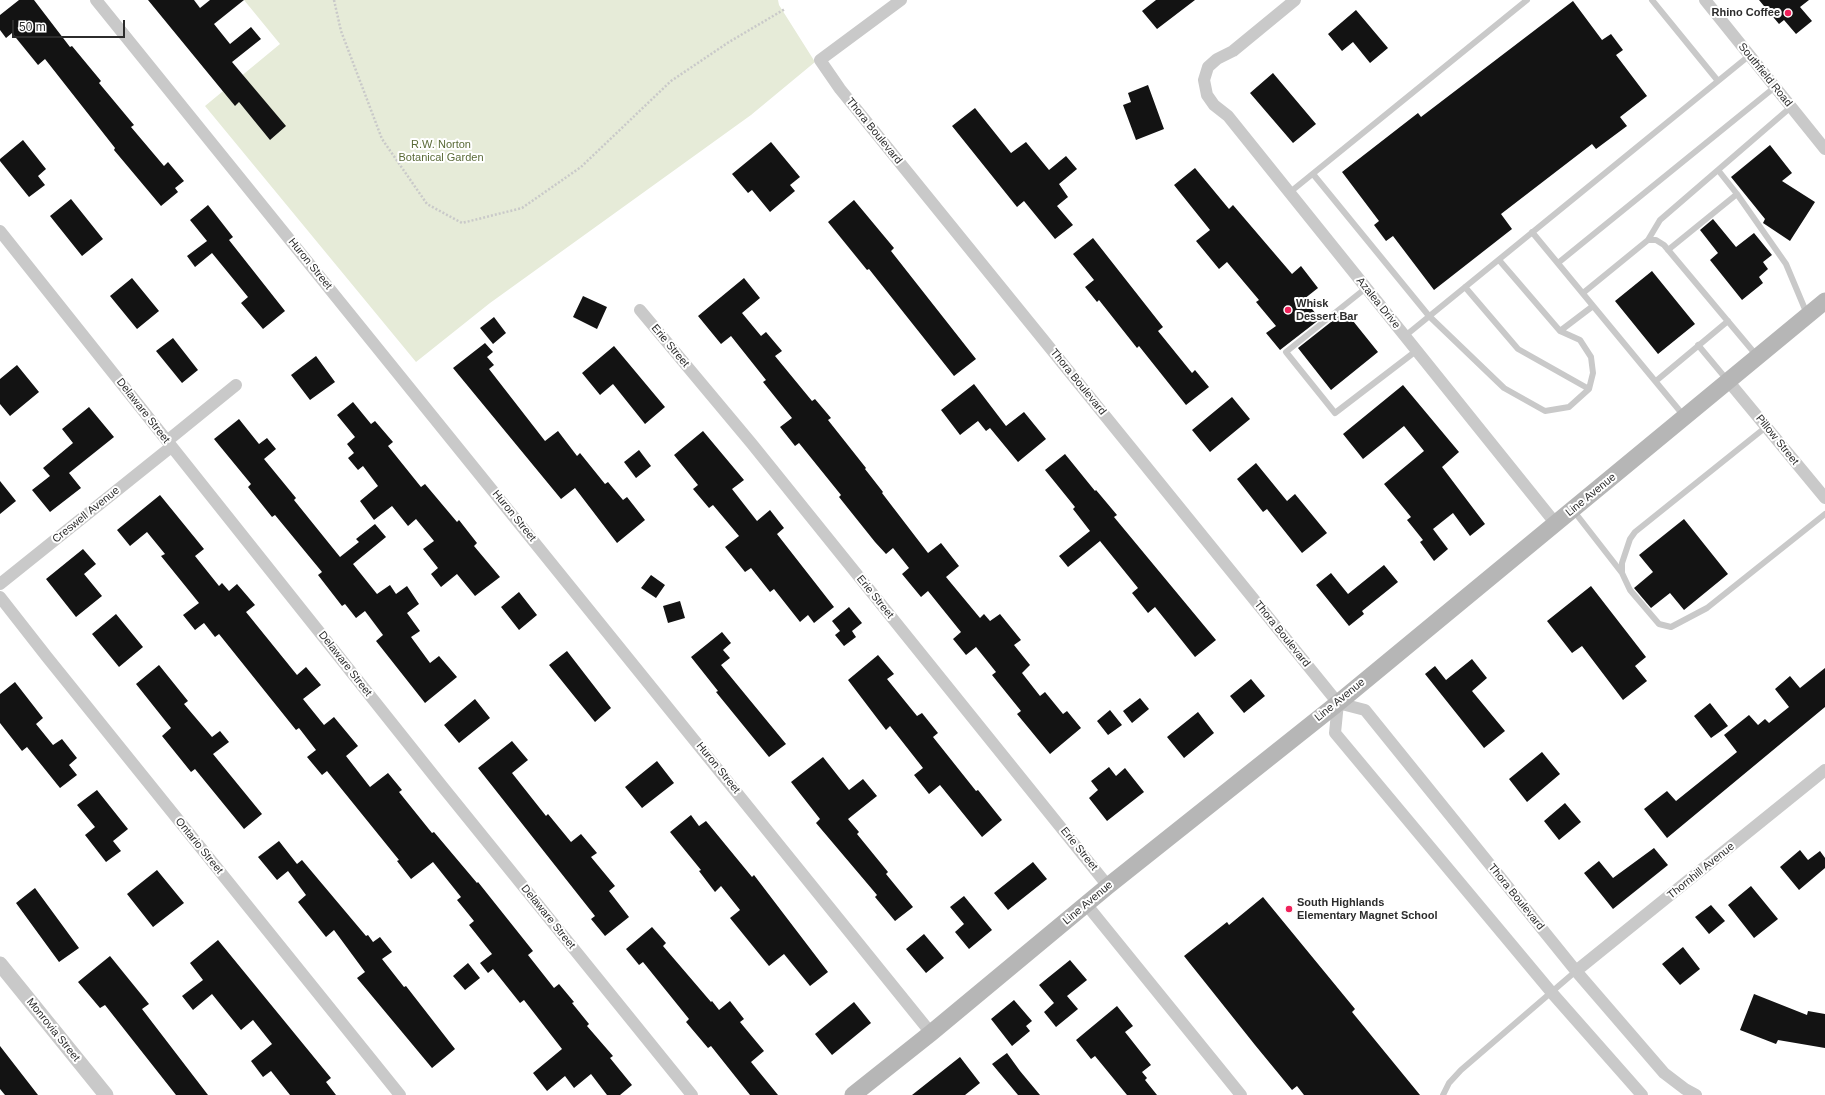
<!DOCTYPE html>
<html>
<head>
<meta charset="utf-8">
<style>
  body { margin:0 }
  #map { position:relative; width:1825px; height:1095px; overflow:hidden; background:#fff; font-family:Arial,sans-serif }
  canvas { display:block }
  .scale { position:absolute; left:12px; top:20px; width:113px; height:18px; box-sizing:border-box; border:2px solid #2c2c2c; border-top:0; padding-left:5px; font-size:12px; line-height:14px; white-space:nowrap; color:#2c2c2c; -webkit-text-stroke:3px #fff; paint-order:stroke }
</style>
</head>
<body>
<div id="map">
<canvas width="1825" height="1095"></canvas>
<div class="scale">50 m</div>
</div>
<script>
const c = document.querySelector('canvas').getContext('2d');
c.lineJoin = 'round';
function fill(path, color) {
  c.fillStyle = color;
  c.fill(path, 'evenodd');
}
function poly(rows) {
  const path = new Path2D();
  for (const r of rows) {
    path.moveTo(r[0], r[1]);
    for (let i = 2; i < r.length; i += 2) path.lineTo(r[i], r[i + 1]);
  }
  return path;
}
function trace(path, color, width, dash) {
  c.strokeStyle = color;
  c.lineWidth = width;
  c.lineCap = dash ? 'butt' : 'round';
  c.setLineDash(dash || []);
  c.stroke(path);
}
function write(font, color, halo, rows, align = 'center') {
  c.font = font + ' Arial,sans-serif';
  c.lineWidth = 4;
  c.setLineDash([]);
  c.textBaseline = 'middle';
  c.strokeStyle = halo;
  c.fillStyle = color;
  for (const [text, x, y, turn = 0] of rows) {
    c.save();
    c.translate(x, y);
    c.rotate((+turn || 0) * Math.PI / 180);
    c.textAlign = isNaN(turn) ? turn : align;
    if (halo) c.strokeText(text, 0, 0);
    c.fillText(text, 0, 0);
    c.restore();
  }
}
const green = poly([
  [244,0,778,0,779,5,815,62,751,115,490,303,416,362,205,106,280,44]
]);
const building = poly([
  [19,0,34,0,70,47,72,46,101,81,99,83,134,125,131,127,164,166,168,162,184,181,175,188,178,192,161,206,114,150,115,148,45,59,38,65,12,33,6,38,0,30,0,15],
  [148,0,194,0,200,8,210,0,244,0,214,24,230,44,251,27,261,39,232,62,286,126,270,140,239,102,235,106],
  [1156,0,1195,0,1157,29,1142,11],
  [1759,0,1809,0,1800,7,1812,21,1796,34,1784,20,1779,24],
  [1573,1,1602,40,1611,34,1623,50,1616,55,1647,96,1620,117,1627,126,1596,149,1592,144,1501,214,1512,229,1434,290,1393,236,1386,241,1374,225,1379,221,1342,172,1418,113,1421,117],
  [1356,10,1388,48,1370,63,1353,42,1342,51,1328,34],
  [1273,73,1316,124,1293,143,1250,93],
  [1148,85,1164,129,1136,140,1123,105,1131,102,1128,93],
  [975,108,1011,153,1026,142,1049,170,1066,156,1077,169,1059,184,1068,197,1057,206,1073,225,1055,239,1024,201,1017,207,952,126],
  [23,140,46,169,38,176,45,185,29,197,0,161,0,159],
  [771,142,800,177,790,185,795,191,770,212,752,190,748,193,732,174],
  [1770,145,1792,173,1782,181,1815,202,1790,241,1763,223,1765,219,1731,177],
  [1195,168,1229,209,1233,205,1292,274,1301,266,1318,288,1304,299,1320,319,1280,350,1266,333,1276,326,1256,302,1259,300,1227,262,1219,269,1196,241,1210,230,1174,185],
  [71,199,103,239,82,256,50,216],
  [854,200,894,248,891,251,976,359,954,376,869,269,867,270,828,222],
  [208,205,233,237,229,240,285,311,263,329,241,303,248,297,212,253,195,267,187,256,207,241,190,220],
  [1713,219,1736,247,1754,233,1772,255,1763,262,1768,269,1759,277,1763,283,1742,300,1710,260,1718,253,1700,230],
  [1093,238,1163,327,1158,331,1192,373,1195,370,1209,387,1186,405,1139,346,1137,348,1099,300,1097,302,1085,287,1094,280,1073,254],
  [1652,271,1695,324,1658,354,1615,301],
  [132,278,159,311,137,329,110,296],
  [744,278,760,298,742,313,761,336,766,332,782,351,775,356,812,401,815,399,831,418,828,420,866,468,865,469,883,492,882,493,928,553,941,543,959,566,946,577,980,618,984,614,990,621,1000,614,1021,640,1014,645,1030,665,1022,673,1040,696,1045,692,1063,714,1067,711,1081,728,1050,754,1017,714,1021,711,992,675,996,672,976,647,966,655,953,639,961,632,928,591,921,597,902,574,909,568,893,548,886,554,875,542,839,497,841,495,799,443,795,446,780,427,792,418,763,382,766,380,731,336,721,344,698,316],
  [583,296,607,307,597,329,573,317],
  [1345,311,1378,352,1331,390,1298,348],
  [494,317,506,333,493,344,480,328],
  [173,338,198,370,182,383,156,351],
  [485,343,493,352,487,357,494,365,489,369,545,441,558,431,577,456,580,453,605,484,608,482,623,500,627,497,645,520,617,543,575,488,561,499,453,368],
  [614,346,665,407,645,424,613,384,600,395,582,373],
  [316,356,335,382,310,400,291,375],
  [17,365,39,392,10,416,0,404,0,379],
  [974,384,1006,426,1024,412,1046,439,1018,462,990,428,986,431,978,421,960,435,941,410],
  [1403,385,1459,452,1442,467,1485,524,1470,536,1453,513,1433,529,1448,549,1434,561,1420,542,1423,540,1407,520,1411,517,1384,484,1424,451,1404,426,1363,459,1343,434],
  [1232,397,1250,419,1210,452,1192,430],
  [353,402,371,424,375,421,393,442,388,446,421,487,425,484,457,522,459,520,477,543,474,546,500,577,475,596,457,574,441,587,431,574,438,568,423,549,434,541,416,519,408,526,392,506,374,520,360,501,378,486,363,466,358,470,348,458,354,453,347,444,355,437,337,415],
  [89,407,114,437,69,473,81,488,50,512,32,490,50,476,43,468,73,443,62,429],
  [239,419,259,444,267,438,276,449,264,459,296,498,294,500,340,557,359,542,356,539,375,524,386,537,353,564,377,594,390,585,396,594,407,586,419,604,407,613,420,631,411,637,430,663,439,656,457,677,425,703,376,641,383,635,365,611,356,618,345,604,342,606,318,575,322,572,275,515,272,517,248,487,251,484,214,439],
  [703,431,744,480,732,489,757,521,770,510,784,528,777,534,834,607,814,623,808,615,800,622,774,589,770,592,751,568,745,572,725,547,739,536,713,505,709,508,693,489,698,485,674,455],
  [639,450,651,466,636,478,624,462],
  [1065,454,1095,491,1096,490,1117,515,1114,517,1216,640,1195,657,1155,607,1148,613,1132,593,1138,588,1100,541,1068,567,1059,556,1090,531,1073,509,1075,507,1045,470],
  [1256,463,1287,501,1295,494,1327,533,1302,553,1267,509,1263,512,1237,479],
  [0,481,16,501,0,514],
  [160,495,204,549,195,556,219,586,222,583,229,591,237,584,255,605,246,612,297,675,306,667,321,685,303,699,324,725,334,717,358,746,346,756,370,787,388,773,402,790,399,792,432,833,434,832,477,883,478,882,533,951,528,955,554,988,559,984,574,1002,572,1003,589,1024,587,1026,613,1056,610,1058,632,1085,620,1095,607,1095,591,1074,574,1088,565,1076,547,1091,533,1073,562,1049,524,1000,520,1003,493,969,488,973,480,963,492,954,469,925,474,921,457,900,461,897,433,862,411,879,397,861,399,860,327,771,322,775,307,757,316,750,299,728,296,730,219,634,215,637,204,623,195,630,183,615,199,603,161,556,165,554,147,532,130,546,117,530],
  [1684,519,1728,574,1684,610,1670,593,1651,608,1634,588,1653,572,1639,555],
  [83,549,96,564,84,574,102,596,76,617,46,579],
  [1384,565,1398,582,1362,611,1364,614,1349,626,1316,585,1331,573,1348,594],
  [651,575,665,585,656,598,641,588],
  [1591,586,1646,657,1635,666,1647,681,1623,700,1582,646,1572,653,1547,621],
  [519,592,537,615,519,630,501,607],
  [680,601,685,618,668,623,663,606],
  [849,607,862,623,852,631,856,637,844,646,835,635,840,631,832,621],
  [116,614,143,647,119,667,92,634],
  [722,632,731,643,723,650,730,658,721,665,786,744,769,757,716,692,718,691,691,657],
  [567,651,611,708,595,722,549,665],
  [878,655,894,674,887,679,917,716,922,713,938,733,933,737,976,791,978,790,1002,820,982,837,940,785,929,794,914,775,923,768,890,726,886,730,848,680],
  [1472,659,1487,678,1472,691,1505,731,1484,748,1425,674,1435,666,1446,680],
  [159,665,188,701,184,704,212,737,220,731,229,742,213,754,262,814,244,829,195,769,191,772,162,736,171,728,136,684],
  [1825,668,1825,707,1667,838,1644,809,1667,791,1676,801,1737,752,1724,735,1749,715,1758,725,1765,719,1769,723,1789,707,1775,689,1790,676,1800,688],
  [1251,679,1265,696,1244,713,1230,696],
  [15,682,43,718,36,724,53,745,62,739,77,758,69,765,77,775,60,788,27,747,22,751,0,723,0,694],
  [1140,698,1149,709,1132,723,1123,711],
  [475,699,490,718,459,743,444,725],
  [1710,703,1728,726,1711,738,1694,716],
  [1110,710,1122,725,1108,735,1097,721],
  [1198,712,1214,733,1184,758,1167,737],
  [512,741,528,760,512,773,546,816,548,814,571,842,581,834,597,853,591,857,615,886,609,891,629,917,605,936,591,919,595,916,478,768],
  [1542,752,1560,774,1527,802,1509,779],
  [823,757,849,790,863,779,877,796,848,819,859,832,857,834,888,872,886,874,913,907,895,921,875,897,877,895,816,823,820,819,791,782],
  [657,761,674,783,642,808,625,787],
  [1109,767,1116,776,1125,768,1144,792,1107,821,1089,798,1098,790,1091,781],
  [97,790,128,829,113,841,121,851,106,862,85,835,95,827,77,805],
  [1565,803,1581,822,1559,840,1544,821],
  [691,815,699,826,706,821,752,877,754,875,828,972,810,986,784,954,769,966,730,918,740,910,721,886,715,892,699,871,701,870,670,832],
  [279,841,297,864,302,860,366,936,368,935,373,942,380,937,392,952,382,959,404,987,406,986,455,1049,432,1068,357,978,365,972,334,930,326,937,298,902,306,895,288,871,277,880,258,857],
  [1654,848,1668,865,1613,909,1584,873,1599,861,1613,878],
  [1800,850,1808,860,1820,851,1825,858,1825,868,1799,890,1780,867],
  [1033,862,1047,879,1008,910,994,893],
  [157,870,184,903,153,927,127,894],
  [1751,886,1778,919,1754,938,1728,905],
  [35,888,79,948,59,962,16,903],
  [964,896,992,930,969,949,955,932,964,924,950,907],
  [1263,897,1355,1009,1352,1012,1420,1095,1304,1095,1297,1086,1292,1090,1255,1045,1184,956,1227,922,1229,925],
  [1711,905,1725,921,1709,934,1695,917],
  [652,927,666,943,663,946,711,1002,712,1001,719,1010,730,1001,744,1019,740,1022,764,1051,751,1062,778,1095,750,1095,711,1046,708,1048,686,1022,689,1019,643,962,639,965,626,949],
  [924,934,944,958,926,973,906,949],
  [218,940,331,1078,326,1082,336,1095,290,1095,271,1071,263,1077,251,1061,272,1044,253,1020,241,1030,212,994,193,1010,182,996,203,980,190,963],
  [1683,947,1700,969,1680,985,1662,964],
  [110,956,149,1004,142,1009,208,1095,176,1095,105,1005,100,1008,78,982],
  [1070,960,1087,980,1067,996,1078,1009,1056,1027,1044,1012,1054,1003,1039,985],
  [468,963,480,978,465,990,453,976],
  [1754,994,1807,1015,1808,1011,1825,1014,1825,1048,1778,1040,1776,1044,1740,1030],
  [1014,1000,1032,1021,1026,1026,1030,1031,1012,1046,991,1019],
  [854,1002,871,1023,832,1055,815,1034],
  [1117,1006,1133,1026,1125,1032,1151,1065,1142,1072,1147,1078,1145,1080,1157,1095,1127,1095,1095,1056,1091,1059,1076,1040],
  [0,1046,38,1095,5,1095,0,1089],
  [1007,1053,1020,1071,1040,1095,1018,1095,992,1064],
  [960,1057,980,1083,965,1095,912,1095]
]);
const path = poly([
  [334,0,341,31,382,139,427,204,462,223,522,208,581,167,671,81,729,42,785,9]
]);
const service = poly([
  [1652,0,1718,81],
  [1718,170,1737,194],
  [1313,174,1429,316,1504,388,1545,411,1569,407,1589,389,1593,373,1591,357,1580,340,1560,331,1499,260],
  [1289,193,1527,0],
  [1532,232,1684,416],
  [1648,240,1660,220,1791,107],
  [1668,250,1737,194,1786,264,1807,314],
  [1558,263,1775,87],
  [1465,287,1518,349,1589,389],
  [1366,288,1286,352,1335,413,1416,351],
  [1583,293,1648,240,1656,240,1664,245,1757,356],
  [1560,331,1593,306],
  [1405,336,1750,55],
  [1698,345,1728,381],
  [1656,381,1728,321],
  [1766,427,1635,532,1630,539,1622,563,1622,573,1630,590,1659,624,1671,627,1707,608,1825,514],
  [1573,510,1622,573],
  [1443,1095,1449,1083,1461,1070,1576,971]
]);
const minor = poly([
  [96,0,931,1033],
  [901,0,820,60,840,89,1338,703,1365,710,1576,971,1664,1073,1685,1089,1696,1095],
  [1295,0,1233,51,1217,59,1208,67,1204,80,1207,95,1214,105,1228,116,1556,524],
  [1705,0,1825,149],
  [0,231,442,786,692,1095],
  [640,310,752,444,1108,886],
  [1729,382,1825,498],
  [167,441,236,385],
  [0,584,171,447],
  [0,597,47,657,400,1095],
  [1338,703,1335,733,1552,993,1642,1095],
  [1086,904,1241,1095],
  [1576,971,1825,770]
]);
const tertiary = poly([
  [0,964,106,1095]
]);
const secondary = poly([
  [853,1095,931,1033,1108,886,1338,703,1825,301]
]);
const markers = [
  [1788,13,4,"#f0225b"],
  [1288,310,4,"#f0225b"],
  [1289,909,4,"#f0225b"]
];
const poiNames = [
  ["Rhino Coffee",1780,13,"right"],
  ["Whisk",1296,304],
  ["Dessert Bar",1296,317],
  ["South Highlands",1297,903],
  ["Elementary Magnet School",1297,916]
];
const streetNames = [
  ["Southfield Road",1765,75,51],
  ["Thora Boulevard",874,131,51],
  ["Huron Street",310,264,51],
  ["Azalea Drive",1378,303,51],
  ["Erie Street",670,346,50],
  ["Thora Boulevard",1078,382,51],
  ["Delaware Street",143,411,52],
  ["Pillow Street",1777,440,51],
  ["Line Avenue",1591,495,-39],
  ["Creswell Avenue",86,515,-39],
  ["Huron Street",514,516,51],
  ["Erie Street",875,597,51],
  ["Thora Boulevard",1282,634,51],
  ["Delaware Street",345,664,52],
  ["Line Avenue",1340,700,-39],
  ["Huron Street",718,768,51],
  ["Ontario Street",199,846,51],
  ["Erie Street",1079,849,51],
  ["Thornhill Avenue",1701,871,-39],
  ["Thora Boulevard",1516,897,51],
  ["Line Avenue",1088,903,-40],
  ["Delaware Street",548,917,51],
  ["Monrovia Street",53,1030,51]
];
const parkNames = [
  ["R.W. Norton",441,145],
  ["Botanical Garden",441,158]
];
fill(green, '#e6ebd8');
fill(building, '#131313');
trace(path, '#c9c9c9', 2.5, [2, 2]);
trace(service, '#c9c9c9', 6);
trace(minor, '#c9c9c9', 12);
trace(tertiary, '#c9c9c9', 15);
trace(secondary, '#b6b6b6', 17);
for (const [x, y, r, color] of markers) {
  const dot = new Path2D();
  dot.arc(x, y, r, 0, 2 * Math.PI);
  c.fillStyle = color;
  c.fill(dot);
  trace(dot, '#fff', 1.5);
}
write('bold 11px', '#2c2c2c', '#fff', poiNames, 'left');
write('11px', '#2c2c2c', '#fff', streetNames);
write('11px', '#596a37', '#fff', parkNames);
</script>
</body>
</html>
